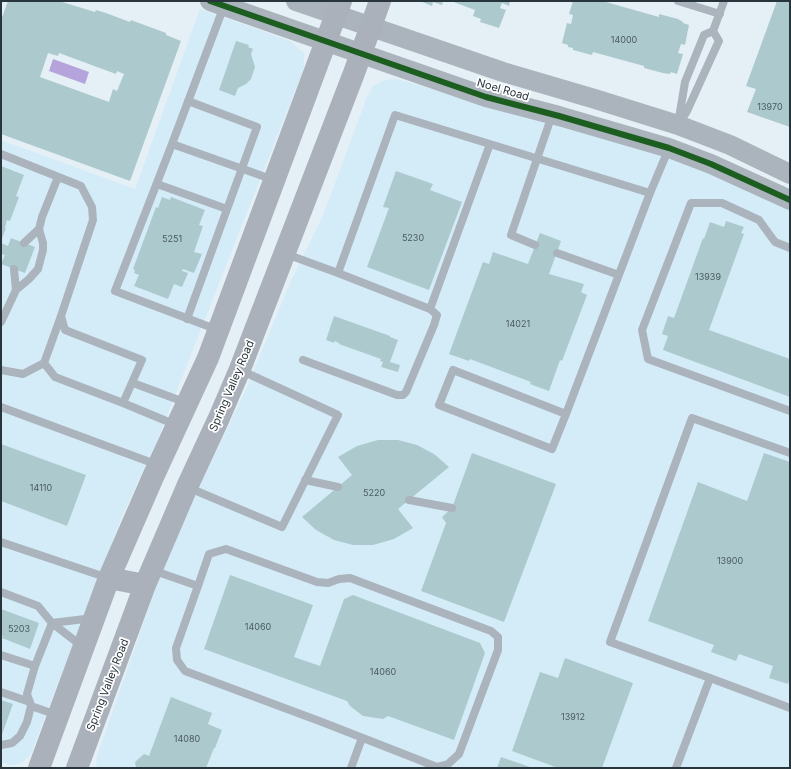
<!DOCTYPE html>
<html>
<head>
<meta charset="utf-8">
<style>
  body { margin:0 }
  #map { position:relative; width:791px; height:769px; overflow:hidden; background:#e5f0f6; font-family:Inter,sans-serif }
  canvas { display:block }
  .frame { position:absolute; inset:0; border:2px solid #28353c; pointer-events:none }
</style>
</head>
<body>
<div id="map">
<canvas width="791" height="769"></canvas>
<div class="frame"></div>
</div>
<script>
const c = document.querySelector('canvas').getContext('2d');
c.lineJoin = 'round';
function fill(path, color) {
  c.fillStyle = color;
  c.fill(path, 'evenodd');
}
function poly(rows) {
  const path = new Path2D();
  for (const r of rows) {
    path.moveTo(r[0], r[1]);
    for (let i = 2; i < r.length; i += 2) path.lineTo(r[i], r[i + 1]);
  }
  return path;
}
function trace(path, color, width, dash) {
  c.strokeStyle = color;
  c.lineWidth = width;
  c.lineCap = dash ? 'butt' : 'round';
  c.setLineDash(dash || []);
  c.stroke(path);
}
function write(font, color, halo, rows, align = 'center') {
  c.font = font + ' Inter,sans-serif';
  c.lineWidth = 3.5;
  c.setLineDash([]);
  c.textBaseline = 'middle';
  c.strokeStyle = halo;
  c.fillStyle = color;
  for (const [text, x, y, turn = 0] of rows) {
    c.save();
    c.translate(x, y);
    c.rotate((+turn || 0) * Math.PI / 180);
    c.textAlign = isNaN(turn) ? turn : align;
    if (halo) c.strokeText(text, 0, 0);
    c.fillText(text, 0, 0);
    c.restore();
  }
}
const built = poly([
  [200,9,290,41,304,53,304,68,157,441,123,514,31,754,23,762,16,765,9,765,1,762,1,140,135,189],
  [397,79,692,163,790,207,790,768,96,768,97,756,155,590,187,513,247,387,290,283,322,218,367,97,373,86,385,80]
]);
const water = poly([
  [53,59,89,72,85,84,49,71]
]);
const building = poly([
  [8,1,59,1,95,12,96,10,106,13,130,22,131,20,166,33,166,35,181,41,130,181,1,134,1,20],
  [48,53,58,56,59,53,116,74,117,71,124,74,117,91,113,89,109,102,40,77],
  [420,1,443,1,442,5,433,2,432,6],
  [451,1,510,1,509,6,502,3,500,8,506,10,499,28,480,22,481,19,473,16,475,10],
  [573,1,606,1,606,2,659,17,659,14,678,19,683,22,683,23,689,25,685,45,681,44,678,53,683,54,677,74,671,72,670,74,663,73,644,68,644,66,593,52,592,55,573,50,573,48,568,47,568,45,562,43,567,23,571,24,573,15,569,14],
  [777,1,790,1,790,127,747,112,756,89,746,86],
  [236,41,249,45,248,47,253,49,251,54,255,67,251,79,246,84,238,88,235,96,219,90],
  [1,166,24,175,16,196,19,197,10,221,7,220,5,228,6,228,1,241],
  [396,171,433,184,430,190,462,202,429,290,367,267,389,208,383,207],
  [162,197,170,200,171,197,205,210,199,225,203,226,194,252,202,254,194,273,183,269,182,271,188,273,182,287,174,284,168,299,134,286,139,275,134,273,135,270,133,269,156,207,158,208],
  [726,221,744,227,741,233,744,234,709,330,790,359,790,397,663,350,668,336,662,334,668,316,674,318,703,238,704,239,710,222,724,227],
  [540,233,561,241,549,274,584,284,581,292,587,295,562,361,560,360,549,391,530,384,531,382,470,359,469,361,449,354,483,262,489,264,493,252,528,264],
  [11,238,35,247,25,273,1,264,5,255,1,254,1,243,8,246],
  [334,316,390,336,390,337,398,340,390,362,400,365,398,372,381,367,383,362,380,361,381,359,339,344,339,343,334,341,334,343,326,340],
  [378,440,398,440,417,445,434,454,449,467,398,509,413,528,394,539,373,545,353,545,334,540,316,530,302,517,352,475,338,457,357,446],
  [1,444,86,475,67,526,1,501],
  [472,453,556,484,504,622,421,591,446,523,442,517,452,508],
  [764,453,790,462,790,678,788,684,769,678,773,666,739,654,736,661,711,652,714,645,648,621,698,482,747,501],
  [230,575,313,605,294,657,320,666,344,599,353,595,480,643,485,653,454,740,388,716,383,719,363,716,350,706,347,701,204,649],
  [1,609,39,623,30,649,2,638,3,636,1,635],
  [565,658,633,683,602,768,558,768,512,751,540,672,558,678],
  [171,697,212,713,208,724,222,730,215,748,214,748,206,768,136,768,135,762,144,754,149,756],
  [1,700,13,704,1,737],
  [501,757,533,768,497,768]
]);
const service = poly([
  [678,1,720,14],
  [680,122,687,111,717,45,719,41,713,31],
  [678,124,685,82,704,35,713,31,724,1],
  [172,144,224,6],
  [1,154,81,186,92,207,93,220,61,316,65,330,142,360,123,403,55,377,44,363,61,316],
  [157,184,227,209],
  [24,243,39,229],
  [535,245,511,235,552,115],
  [790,248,775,242,759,220,722,203,691,203,642,330,648,359,790,411],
  [557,253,619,275],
  [286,254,338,273,395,115,650,193],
  [14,269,16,290],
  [338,273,430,309,490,144],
  [187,319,257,127,188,101],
  [1,322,16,290,29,279,38,269,43,250,43,243,39,229,42,217,58,177],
  [218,330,115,291,172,144,274,180],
  [303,360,397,395,403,395,406,392,434,325,437,315,430,309],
  [1,370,23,374,44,363],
  [133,383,187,403],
  [123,403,176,425],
  [1,407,158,465],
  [566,414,552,449,439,405,453,370,566,414,650,193,669,148],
  [305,480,338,487],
  [187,487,282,527,338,415,240,370],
  [409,500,452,508],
  [1,542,108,578],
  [152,570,198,586,176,648,177,660,185,671,322,722,437,767,448,764,459,754,498,650,498,637,491,631,350,578,339,579,328,583,317,582,226,549,209,554,198,586],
  [1,592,38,606,52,623,83,647],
  [52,623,93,618],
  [1,655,35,666],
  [710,678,610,642,692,418,790,453],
  [1,692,30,702],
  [31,706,27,694,35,666,52,623],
  [1,745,12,743,20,736,27,722,31,706,57,715],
  [351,768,362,738],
  [676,768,710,678,790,708]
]);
const tertiary = poly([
  [210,1,486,97,559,116,669,148,711,164,790,200],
  [296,1,503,72,595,99,678,125,730,145,790,174]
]);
const secondary = poly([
  [109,578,145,585],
  [39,768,109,578,153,477,208,358,341,1],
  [77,768,145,585,187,487,219,418,240,369,354,73,380,1]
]);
const cycleway = poly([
  [210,1,486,97,559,116,669,148,711,164,790,200]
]);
const numberNames = [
  ["14000",624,40],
  ["13970",770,107],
  ["5230",413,238],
  ["5251",172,239],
  ["13939",708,277],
  ["14021",518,324],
  ["14110",41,488],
  ["5220",374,493],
  ["13900",730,561],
  ["14060",258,627],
  ["5203",19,629],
  ["14060",383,672],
  ["13912",573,717],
  ["14080",187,739]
];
const streetNames = [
  ["Noel Road",503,90,16],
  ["Spring Valley Road",232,386,-67],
  ["Spring Valley Road",108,685,-69]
];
fill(built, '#d4ecf8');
fill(water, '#b4a4db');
fill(building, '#accacd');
trace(service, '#abb3bc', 8);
trace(tertiary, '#abb3bc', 20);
trace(secondary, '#aab1bb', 22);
trace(cycleway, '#1b5e20', 6);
write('9px', '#495a60', null, numberNames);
write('11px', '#28353c', '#fff', streetNames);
</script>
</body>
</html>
